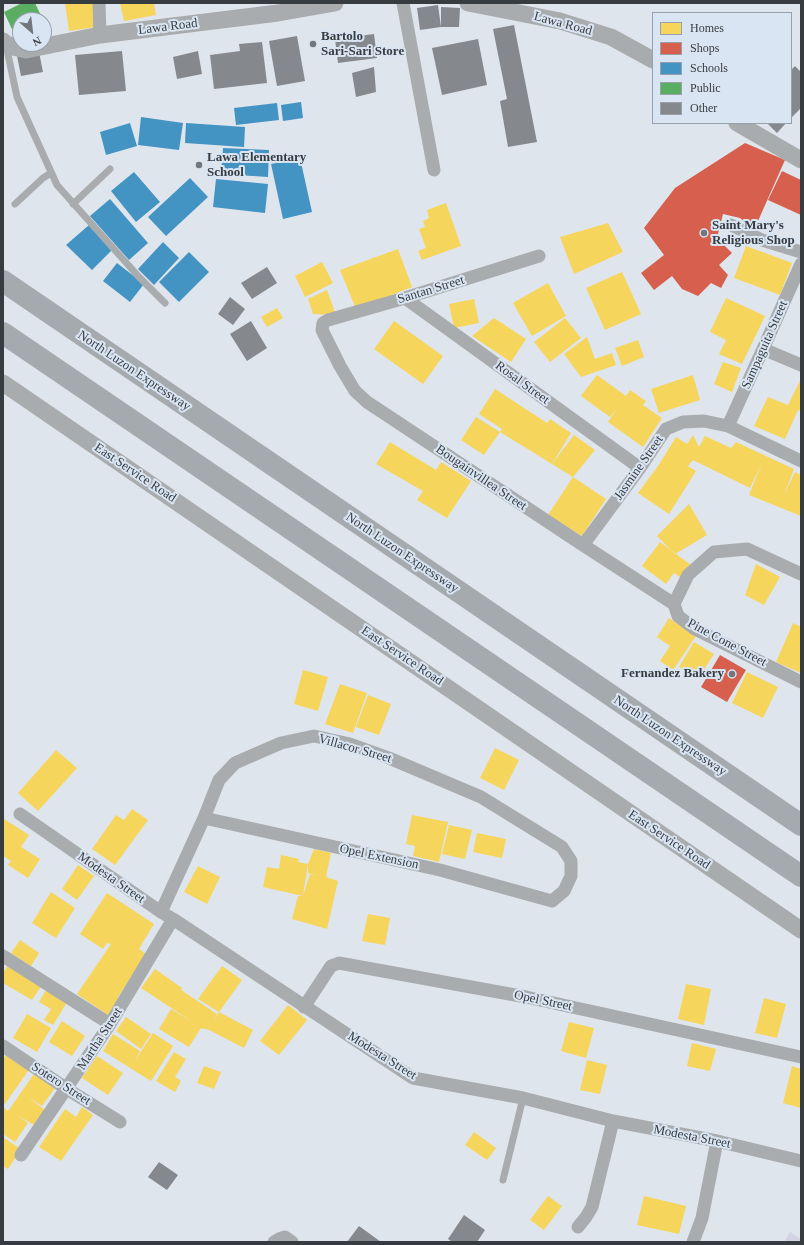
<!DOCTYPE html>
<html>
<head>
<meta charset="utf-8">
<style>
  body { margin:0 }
  #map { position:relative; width:804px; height:1245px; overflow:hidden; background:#dfe5ec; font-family:"Times New Roman",serif }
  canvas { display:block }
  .frame { position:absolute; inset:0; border:4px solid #373c41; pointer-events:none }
  .legend { position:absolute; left:652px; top:12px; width:140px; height:112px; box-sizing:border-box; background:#d9e5f2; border:1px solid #98a1ab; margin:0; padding:5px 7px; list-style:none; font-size:12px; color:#373c41 }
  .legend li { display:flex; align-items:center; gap:8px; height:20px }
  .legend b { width:20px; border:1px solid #98a1ab }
  .north { position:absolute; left:12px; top:12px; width:40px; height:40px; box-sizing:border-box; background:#d9e5f2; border:1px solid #98a1ab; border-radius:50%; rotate:152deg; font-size:11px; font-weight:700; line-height:16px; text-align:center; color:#373c41 }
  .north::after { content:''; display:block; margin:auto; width:14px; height:18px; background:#72777d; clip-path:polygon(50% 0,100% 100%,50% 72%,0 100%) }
</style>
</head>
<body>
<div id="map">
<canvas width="804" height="1245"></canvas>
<div class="frame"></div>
<ul class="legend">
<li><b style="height:11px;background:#f6d55c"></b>Homes</li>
<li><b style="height:11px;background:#d6604d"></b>Shops</li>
<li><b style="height:11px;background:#4393c3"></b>Schools</li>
<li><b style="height:11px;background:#5aae61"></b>Public</li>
<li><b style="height:11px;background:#85898e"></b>Other</li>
</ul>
<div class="north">N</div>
</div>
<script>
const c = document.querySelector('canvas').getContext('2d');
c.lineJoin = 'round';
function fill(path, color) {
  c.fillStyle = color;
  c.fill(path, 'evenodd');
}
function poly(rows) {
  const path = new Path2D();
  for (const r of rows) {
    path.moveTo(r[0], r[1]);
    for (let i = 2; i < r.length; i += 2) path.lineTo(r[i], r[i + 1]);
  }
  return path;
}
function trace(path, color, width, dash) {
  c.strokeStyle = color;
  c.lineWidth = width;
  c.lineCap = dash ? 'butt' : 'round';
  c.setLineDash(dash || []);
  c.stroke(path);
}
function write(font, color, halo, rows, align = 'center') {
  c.font = font + ' "Times New Roman",serif';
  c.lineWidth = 4;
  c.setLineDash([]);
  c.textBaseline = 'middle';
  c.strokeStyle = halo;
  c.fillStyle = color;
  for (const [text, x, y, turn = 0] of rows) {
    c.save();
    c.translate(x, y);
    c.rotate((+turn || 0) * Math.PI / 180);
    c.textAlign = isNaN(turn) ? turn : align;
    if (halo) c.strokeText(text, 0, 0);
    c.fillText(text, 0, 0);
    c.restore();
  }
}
const green = poly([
  [790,1232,801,1239,801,1242,784,1242]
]);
const homes = poly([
  [65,3,93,3,96,27,69,31],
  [120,3,154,3,156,15,124,21],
  [446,203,461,246,422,260,418,251,426,248,419,229,425,227,423,221,429,218,427,210],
  [608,223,623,252,574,274,560,237],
  [746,246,792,263,780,295,734,278],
  [398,249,412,287,356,309,340,270],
  [322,262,333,283,305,297,295,276],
  [622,272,641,314,605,330,586,288],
  [548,283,566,316,532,336,513,303],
  [327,290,336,315,313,314,308,299],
  [726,298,765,316,742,364,719,354,726,340,710,332],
  [474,299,479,323,454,328,449,304],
  [277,308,283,318,267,327,261,317],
  [494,318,526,339,511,362,472,336],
  [565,318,581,338,550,362,534,342],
  [394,321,443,356,423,384,374,349],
  [587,337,595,359,612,353,616,365,581,377,564,354],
  [638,340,644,357,622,366,615,348],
  [723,362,741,368,732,392,714,384],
  [597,375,626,396,630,390,646,401,643,405,662,418,643,447,608,422,617,408,610,417,581,396],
  [693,375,700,400,659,413,651,389],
  [801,379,801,411,798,410,785,439,754,426,768,397,788,405],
  [495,389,547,423,550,419,571,433,552,464,574,435,595,450,573,477,500,432,502,429,479,414],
  [476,417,500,432,484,455,461,440],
  [693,435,699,447,705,436,731,448,736,442,794,469,784,495,795,472,801,475,801,516,749,495,762,463,750,488,693,460,688,466,696,471,669,514,638,493,658,466,676,437,687,444],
  [390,442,436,470,441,462,471,481,447,518,417,500,423,491,376,464],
  [573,477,606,499,582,536,548,515],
  [689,504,707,535,675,554,657,536],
  [660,542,691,565,681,578,674,573,666,584,642,566],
  [756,564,780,577,764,605,745,595],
  [669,618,696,636,673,670,660,661,670,646,657,637],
  [793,623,801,627,801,673,776,662],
  [694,642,714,654,698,679,679,667],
  [303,670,328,677,318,711,294,704],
  [747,672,778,687,763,718,732,703],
  [340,684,367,693,353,733,325,724],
  [368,695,391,704,379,735,356,727],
  [495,748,519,760,504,790,480,778],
  [56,750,77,768,38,811,18,793],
  [132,809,148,820,115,865,92,849,116,815,124,820],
  [412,815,448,822,439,862,413,856,415,846,406,844],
  [4,819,29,835,21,847,40,859,28,878,8,865,11,861,3,856,3,821],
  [449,825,472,830,465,859,442,854],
  [477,833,506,839,502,858,473,852],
  [314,849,331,853,326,877,338,881,327,929,292,919,298,896,303,896,263,887,267,867,279,869,281,855,299,859,298,862,308,864,303,896,310,874,320,876,308,873,308,864],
  [78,865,94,876,77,900,62,889],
  [198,866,220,877,207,904,184,892],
  [51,892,75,908,56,938,32,923],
  [107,893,154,924,139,949,146,954,118,997,119,998,108,1015,77,994,111,944,107,943,103,949,80,934],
  [368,914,390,918,385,945,362,941],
  [20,940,39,953,31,966,11,953],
  [8,965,42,985,32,1000,3,983,3,973],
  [222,966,242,980,219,1012,198,999],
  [155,969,182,988,181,990,217,1014,214,1021,219,1012,253,1030,244,1048,209,1030,201,1028,189,1047,159,1029,171,1009,194,1023,141,988],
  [686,984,711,989,704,1025,678,1019],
  [47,988,68,1001,53,1025,44,1020,51,1009,39,1002],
  [764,998,786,1004,777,1038,755,1033],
  [288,1005,307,1020,279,1055,260,1041],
  [27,1014,51,1028,37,1052,13,1038],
  [126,1017,151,1034,141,1049,116,1031],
  [62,1021,85,1036,72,1056,49,1042],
  [569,1022,594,1028,586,1058,561,1051],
  [153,1033,173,1046,151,1081,103,1051,113,1034,140,1051,135,1061],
  [692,1043,716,1049,710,1071,687,1066],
  [174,1052,186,1059,175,1077,181,1081,175,1092,156,1081],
  [7,1053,30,1068,5,1104,3,1102,3,1057,4,1058],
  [97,1056,123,1073,108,1095,82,1078],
  [587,1060,607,1065,600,1094,580,1090],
  [204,1066,221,1072,214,1089,197,1083],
  [792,1066,801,1069,801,1108,783,1103],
  [34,1074,55,1088,42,1106,28,1097,45,1110,34,1125,17,1115,28,1123,15,1142,3,1134,3,1107,8,1111],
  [82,1107,93,1115,61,1161,39,1147,65,1109,76,1117],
  [474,1132,496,1148,487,1160,465,1145],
  [4,1138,21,1149,8,1169,3,1166,3,1140],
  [548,1196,562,1206,544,1230,530,1220],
  [644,1196,686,1206,679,1234,637,1225]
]);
const shops = poly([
  [745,143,785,160,754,230,740,218,723,214,717,238,732,253,719,265,728,275,721,288,711,283,698,296,682,289,672,276,654,290,641,273,664,255,644,228,675,188],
  [782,171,801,180,801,215,768,200],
  [720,655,746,670,727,702,701,687]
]);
const schools = poly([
  [301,102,303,118,283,121,281,105],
  [277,103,279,120,236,125,234,108],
  [141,117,183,123,179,150,138,145],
  [130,123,137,146,106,155,100,132],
  [186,123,245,127,244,147,185,143],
  [223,148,269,150,268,177,221,174],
  [300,158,312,212,283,219,271,164],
  [134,172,160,202,136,222,111,191],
  [190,178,208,197,166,236,148,217],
  [216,179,268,184,265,213,213,207],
  [110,199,148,243,129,260,90,216],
  [89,225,112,250,92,270,66,245],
  [163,242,179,258,154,285,138,269],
  [189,252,209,272,179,302,159,282],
  [117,263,144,284,130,302,103,281]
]);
const public = poly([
  [22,3,35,3,43,20,20,20,20,38,17,40,4,12]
]);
const building = poly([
  [438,5,441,27,420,30,417,8],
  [441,7,460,8,459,27,441,27],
  [514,25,537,142,508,147,500,101,507,99,493,29],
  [374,34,377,58,338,63,335,39],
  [297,36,305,81,277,86,269,41],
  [478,39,487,85,442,95,432,48],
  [262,42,267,83,214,89,210,55,240,51,239,44],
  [122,51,126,91,79,95,75,55],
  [198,51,202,74,177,79,173,57],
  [39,52,43,72,21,76,17,56],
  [795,66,801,72,801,108,791,118,791,70],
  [374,67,376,92,356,97,352,73],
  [767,123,786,123,777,133],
  [267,267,277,283,252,299,241,283],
  [230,297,245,309,233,325,218,314],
  [251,321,267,348,247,361,230,334],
  [159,1162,178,1175,167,1190,148,1177],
  [464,1215,485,1230,477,1242,452,1242,448,1239],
  [359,1226,381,1242,347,1242]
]);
const service = poly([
  [6,45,17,97,57,185,138,276,165,303],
  [15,204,43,178,51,173],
  [73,204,110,169],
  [503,1180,523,1098]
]);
const minor = poly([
  [99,3,100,35],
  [403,3,434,170],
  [731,225,762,240,801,252],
  [539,256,405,298,328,320,323,323,322,330,340,366,355,391,367,402,583,545,674,604],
  [405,298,640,468],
  [763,349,801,365],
  [728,426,763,349,801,264],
  [583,545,640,468,666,429,683,422,704,421,728,426,801,461],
  [801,574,747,549,714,552,688,575,674,604,678,616,695,629,801,682],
  [20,814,161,912,173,919,413,1078,523,1098,613,1121,717,1141,801,1161],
  [161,912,204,818,219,780,235,763,281,743,314,736,350,744,389,758,481,797,562,847,571,861,571,876,564,891,552,901,440,870,204,818],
  [3,956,110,1024],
  [304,1007,331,966,339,963,526,997,801,1057],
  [3,1046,67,1089,120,1122],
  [21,1155,110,1024,173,919],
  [578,1227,586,1217,592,1207,613,1121],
  [274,1242,279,1239,285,1237,292,1242],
  [693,1242,702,1218,717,1141]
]);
const tertiary = poly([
  [468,3,560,21,611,37,653,60],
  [3,41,5,43,13,47,26,50,100,35,278,13,335,3],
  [737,123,801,160],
  [3,383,801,930]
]);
const motorway = poly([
  [3,281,801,825],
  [3,333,801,876]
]);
const markers = [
  [313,44,4,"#72777d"],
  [199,165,4,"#72777d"],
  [704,233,4,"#72777d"],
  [732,674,4,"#72777d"]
];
const streetNames = [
  ["Lawa Road",563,24,15],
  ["Lawa Road",168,27,-7],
  ["Santan Street",431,290,-17],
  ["Sampaguita Street",765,345,-66],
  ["North Luzon Expressway",134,371,34],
  ["Rosal Street",522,383,36],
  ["Jasmine Street",639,468,-55],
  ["East Service Road",135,473,34],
  ["Bougainvillea Street",481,478,34],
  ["North Luzon Expressway",402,553,34],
  ["Pine Cone Street",727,643,28],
  ["East Service Road",402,656,34],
  ["North Luzon Expressway",670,736,34],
  ["Villacor Street",355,749,16],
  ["East Service Road",669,840,34],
  ["Opel Extension",379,857,12],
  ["Modesta Street",111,878,35],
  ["Opel Street",543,1001,12],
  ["Martha Street",100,1039,-57],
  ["Modesta Street",382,1056,32],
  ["Sotero Street",61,1084,33],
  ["Modesta Street",692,1137,11]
];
const poiNames = [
  ["Bartolo",321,37],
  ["Sari-Sari Store",321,52],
  ["Lawa Elementary",207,158],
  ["School",207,173],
  ["Saint Mary's",712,226],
  ["Religious Shop",712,241],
  ["Fernandez Bakery",724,674,"right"]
];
fill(green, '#d2d4e4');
fill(homes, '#f6d55c');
fill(shops, '#d6604d');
fill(schools, '#4393c3');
fill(public, '#5aae61');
fill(building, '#85898e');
trace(service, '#a9acae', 7);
trace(minor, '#a9acae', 13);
trace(tertiary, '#a9acae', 17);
trace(motorway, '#a5aaae', 22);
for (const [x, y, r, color] of markers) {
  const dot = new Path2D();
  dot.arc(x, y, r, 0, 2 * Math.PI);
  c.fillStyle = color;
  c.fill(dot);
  trace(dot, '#d9e5f2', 1.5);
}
write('13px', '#373c41', '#d9e5f2', streetNames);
write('bold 13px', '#373c41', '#d9e5f2', poiNames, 'left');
</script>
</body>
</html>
